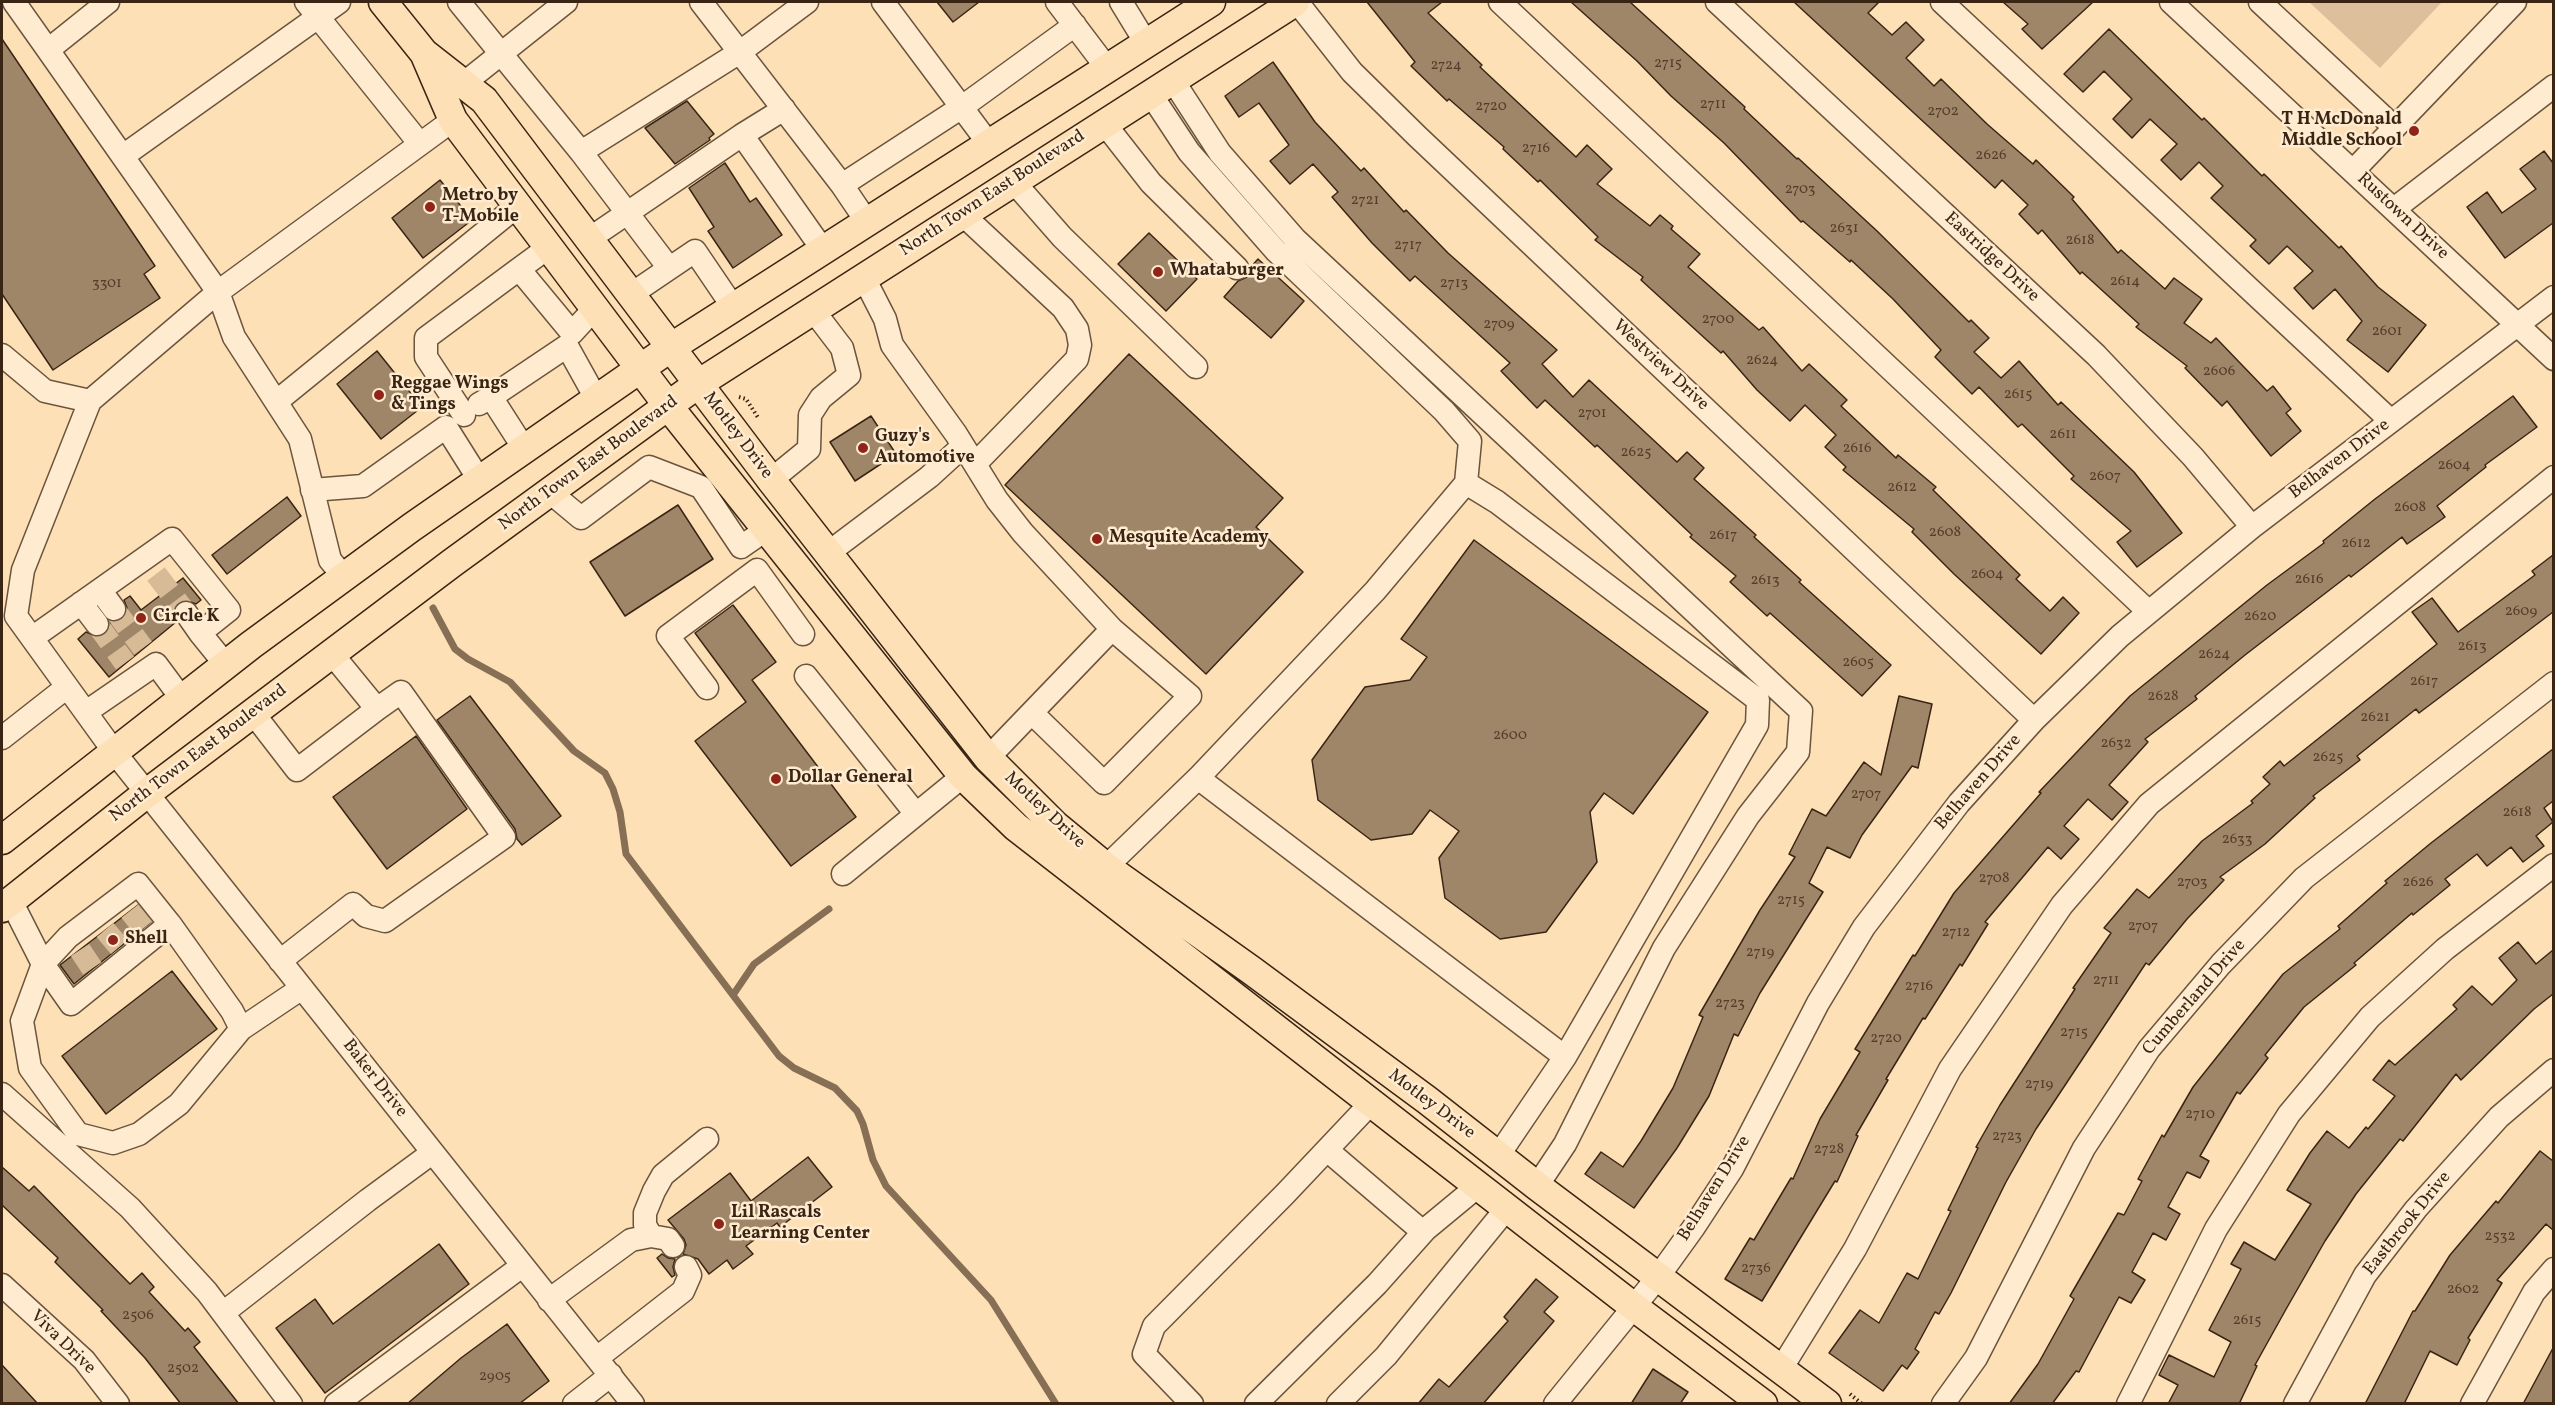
<!DOCTYPE html>
<html>
<head>
<meta charset="utf-8">
<style>
  body { margin:0 }
  #map { position:relative; width:2555px; height:1405px; overflow:hidden; background:#fee0b7; font-family:Vollkorn,serif }
  canvas { display:block }
  .frame { position:absolute; inset:0; border:3px solid #3a2514; pointer-events:none }
</style>
</head>
<body>
<div id="map">
<canvas width="2555" height="1405"></canvas>
<div class="frame"></div>
</div>
<script>
const c = document.querySelector('canvas').getContext('2d');
c.lineJoin = 'round';
function fill(path, color) {
  c.fillStyle = color;
  c.fill(path, 'evenodd');
}
function poly(rows) {
  const path = new Path2D();
  for (const r of rows) {
    path.moveTo(r[0], r[1]);
    for (let i = 2; i < r.length; i += 2) path.lineTo(r[i], r[i + 1]);
  }
  return path;
}
function trace(path, color, width, dash) {
  c.strokeStyle = color;
  c.lineWidth = width;
  c.lineCap = dash ? 'butt' : 'round';
  c.setLineDash(dash || []);
  c.stroke(path);
}
function write(font, color, halo, rows, align = 'center') {
  c.font = font + ' Vollkorn,serif';
  c.lineWidth = 5;
  c.setLineDash([]);
  c.textBaseline = 'middle';
  c.strokeStyle = halo;
  c.fillStyle = color;
  for (const [text, x, y, turn = 0] of rows) {
    c.save();
    c.translate(x, y);
    c.rotate((+turn || 0) * Math.PI / 180);
    c.textAlign = isNaN(turn) ? turn : align;
    if (halo) c.strokeText(text, 0, 0);
    c.fillText(text, 0, 0);
    c.restore();
  }
}
const green = poly([
  [2309,2,2442,2,2380,68]
]);
const stream = poly([
  [433,608,455,649,468,659,510,682,574,751,605,773,613,789,620,812,626,854,779,1056,794,1068,835,1088,857,1111,863,1124,873,1160,886,1186,991,1300,1056,1404],
  [733,995,754,964,829,909]
]);
const building = poly([
  [937,2,979,2,953,22,937,2],
  [1367,2,1442,2,1428,13,1482,65,1480,67,1576,157,1587,145,1612,169,1597,184,1650,226,1660,215,1673,226,1671,229,1700,254,1688,267,1759,330,1763,327,1802,371,1809,364,1847,400,1841,406,1896,458,1898,455,1936,487,1933,490,2020,575,2016,579,2050,611,2063,597,2079,613,2041,654,1954,574,1912,532,1914,529,1843,470,1846,467,1825,447,1836,435,1805,405,1790,421,1757,390,1723,351,1721,353,1641,280,1643,277,1595,240,1598,237,1540,180,1538,182,1503,149,1504,147,1449,99,1447,101,1411,66,1415,62,1367,2],
  [1571,2,1630,2,1745,107,1744,109,1797,159,1798,158,1877,231,1969,322,1971,320,1989,338,1974,352,2001,378,2019,361,2058,405,2061,402,2134,472,2182,533,2137,567,2117,542,2131,531,2071,479,2074,476,2022,424,2018,427,1979,387,1972,394,1935,357,1941,350,1893,299,1851,260,1850,262,1803,221,1801,222,1724,143,1671,96,1637,61,1571,2],
  [1794,2,1879,2,1868,13,1892,35,1906,22,1924,40,1906,58,1934,86,1941,79,1987,124,2033,164,2036,160,2074,197,2072,199,2118,253,2121,250,2165,289,2174,278,2202,299,2184,323,2211,343,2216,338,2267,391,2273,386,2291,409,2286,413,2301,431,2271,456,2227,401,2222,406,2185,368,2187,366,2136,327,2139,324,2082,272,2080,274,2042,230,2038,234,2019,214,2028,205,2002,180,1995,188,1794,2],
  [2003,2,2093,2,2042,49,2022,29,2028,24,2003,2],
  [2109,29,2202,120,2204,118,2262,176,2264,174,2339,248,2341,246,2378,287,2426,325,2388,372,2347,340,2362,321,2335,289,2313,309,2294,288,2313,271,2287,246,2269,264,2250,246,2256,240,2211,198,2223,186,2199,162,2181,180,2161,160,2177,144,2150,119,2132,138,2113,119,2132,99,2104,71,2083,92,2064,74,2109,29],
  [2,39,155,266,144,274,160,298,53,370,2,294,2,39],
  [1273,62,1315,122,1361,171,1364,168,1404,212,1406,210,1448,253,1557,350,1542,364,1573,397,1589,380,1677,462,1687,452,1704,468,1694,479,1756,535,1754,537,1801,580,1799,582,1891,665,1862,696,1770,613,1767,616,1730,582,1736,576,1690,537,1692,535,1597,445,1595,447,1545,400,1537,408,1501,371,1510,363,1415,276,1410,281,1372,243,1332,197,1338,192,1313,164,1290,184,1270,161,1289,145,1259,103,1239,117,1225,96,1273,62],
  [687,101,714,134,709,138,710,140,675,164,645,128,687,101],
  [2544,151,2553,163,2553,223,2505,258,2467,207,2487,192,2502,213,2536,189,2520,169,2544,151],
  [725,163,750,202,756,198,782,235,733,268,708,231,714,227,689,188,725,163],
  [440,180,472,220,423,258,392,218,440,180],
  [1149,233,1197,279,1166,311,1118,264,1149,233],
  [1258,259,1304,301,1271,338,1224,297,1238,281,1247,277,1250,268,1258,259],
  [377,351,422,407,381,439,337,384,377,351],
  [1129,354,1283,498,1256,527,1303,572,1206,674,1005,485,1129,354],
  [2513,396,2537,427,2485,465,2486,467,2437,506,2445,517,2407,544,2402,537,2351,577,2349,575,2245,655,2195,696,2197,699,2145,739,2148,742,2109,785,2128,802,2112,820,2088,799,2064,826,2079,839,2061,859,2048,847,1985,922,1988,924,1962,966,1960,964,1925,1019,1923,1018,1886,1079,1888,1080,1856,1135,1858,1136,1837,1182,1835,1181,1762,1301,1725,1279,1750,1238,1754,1240,1791,1178,1793,1179,1820,1119,1860,1052,1855,1049,1913,955,1915,956,1954,893,2041,793,2039,792,2130,696,2267,585,2324,543,2323,541,2375,499,2513,396],
  [871,416,896,454,855,481,830,442,871,416],
  [287,497,301,516,227,574,212,555,287,497],
  [678,505,713,559,625,616,590,562,678,505],
  [1474,540,1708,712,1633,814,1604,793,1590,812,1597,862,1546,932,1500,939,1445,898,1439,858,1459,831,1430,810,1412,834,1371,840,1318,800,1312,760,1365,687,1410,680,1427,657,1401,639,1474,540],
  [2553,555,2553,612,2419,713,2416,709,2357,756,2360,760,2313,796,2315,798,2265,844,2220,877,2224,880,2187,919,2149,965,2146,963,2036,1129,2006,1182,1951,1293,1939,1314,1935,1312,1915,1349,1919,1352,1907,1369,1902,1365,1883,1391,1829,1353,1860,1310,1879,1323,1907,1273,1918,1279,1951,1211,1948,1210,1978,1148,1976,1147,2000,1105,2075,989,2073,988,2111,933,2104,928,2137,889,2149,898,2202,841,2253,803,2251,801,2270,784,2263,777,2280,761,2284,766,2437,644,2412,612,2432,598,2458,632,2535,575,2532,571,2553,555],
  [183,578,201,600,196,604,185,600,178,602,173,614,176,622,109,677,78,639,86,632,98,637,106,634,110,629,110,622,122,620,126,615,127,608,124,600,130,596,141,610,183,578],
  [733,605,776,662,752,680,856,817,791,866,695,741,746,702,695,633,733,605],
  [470,696,561,816,522,845,517,839,515,829,437,720,470,696],
  [1899,696,1932,704,1918,768,1912,766,1862,835,1850,858,1827,847,1809,883,1823,892,1760,993,1738,1036,1734,1034,1709,1096,1677,1148,1634,1208,1585,1174,1601,1152,1623,1167,1641,1141,1673,1088,1703,1017,1699,1015,1760,910,1795,857,1789,854,1812,809,1826,816,1864,762,1881,775,1899,696],
  [416,736,467,809,387,869,333,797,416,736],
  [2553,749,2553,801,2544,808,2553,822,2536,836,2544,846,2523,862,2511,847,2487,866,2477,854,2445,879,2450,885,2413,915,2412,913,2354,963,2356,965,2304,1007,2265,1055,2268,1058,2240,1094,2237,1092,2200,1156,2209,1161,2200,1178,2187,1172,2168,1207,2180,1214,2166,1240,2153,1233,2132,1272,2145,1280,2131,1303,2119,1297,2079,1372,2076,1371,2052,1404,2009,1404,2038,1364,2074,1299,2070,1296,2118,1213,2124,1215,2142,1181,2138,1179,2162,1135,2164,1137,2193,1087,2283,974,2340,929,2338,926,2387,883,2385,881,2431,843,2553,749],
  [138,905,151,922,74,984,60,965,138,905],
  [2518,942,2536,964,2553,950,2553,994,2534,1009,2461,1080,2456,1074,2403,1141,2400,1139,2356,1194,2325,1241,2285,1311,2255,1365,2257,1366,2239,1404,2168,1404,2178,1385,2159,1375,2169,1355,2214,1377,2231,1342,2209,1330,2241,1269,2231,1264,2244,1242,2275,1260,2311,1204,2287,1190,2310,1153,2327,1131,2349,1148,2366,1127,2368,1129,2395,1096,2373,1080,2389,1060,2395,1065,2457,1009,2453,1005,2472,986,2492,1005,2517,980,2499,958,2518,942],
  [172,971,217,1029,106,1114,62,1056,172,971],
  [2540,1151,2553,1161,2553,1230,2546,1224,2497,1280,2502,1283,2468,1338,2470,1340,2457,1365,2430,1351,2404,1404,2365,1404,2413,1311,2415,1311,2450,1255,2496,1201,2498,1203,2540,1151],
  [808,1157,832,1187,780,1227,777,1223,746,1246,753,1254,733,1269,727,1260,709,1274,698,1259,683,1254,686,1245,684,1239,668,1220,730,1173,751,1201,808,1157],
  [2,1167,29,1191,34,1186,130,1284,142,1273,154,1287,149,1292,185,1331,188,1328,200,1342,194,1347,239,1404,181,1404,145,1358,101,1311,103,1310,55,1262,58,1258,2,1205,2,1167],
  [439,1244,469,1284,325,1393,276,1328,315,1299,333,1324,439,1244],
  [662,1254,668,1258,675,1259,673,1267,675,1275,672,1277,657,1258,662,1254],
  [1536,1279,1558,1297,1544,1312,1554,1321,1483,1404,1418,1404,1439,1379,1449,1387,1508,1321,1504,1317,1536,1279],
  [507,1324,549,1381,519,1404,407,1404,461,1358,507,1324],
  [2553,1348,2553,1404,2523,1404,2553,1348],
  [2,1365,38,1404,2,1404,2,1365],
  [1653,1369,1688,1392,1680,1404,1631,1404,1653,1369]
]);
const minorTunnel = poly([
  [156,574,186,613],
  [114,609,143,648],
  [97,624,125,663],
  [130,911,146,931],
  [105,930,122,950],
  [80,950,94,971]
]);
const path = poly([
  [739,397,746,399,759,419],
  [1850,1394,1862,1404]
]);
const minor = poly([
  [14,2,48,50,108,2],
  [306,2,318,17,339,2],
  [459,2,581,152,740,52,807,2],
  [701,2,842,185,867,222],
  [883,2,989,144],
  [1057,2,1107,68],
  [1121,2,1146,43],
  [1297,2,1352,72,1417,136,2034,720],
  [1500,2,2149,612],
  [1717,2,2096,355,2193,457,2252,527],
  [1942,2,2391,421],
  [2171,2,2554,359],
  [2260,2,2394,127],
  [48,50,218,292,453,120],
  [1172,79,1220,153,1295,239,1801,711,1798,752,1748,816,1664,948,1565,1144,1537,1186],
  [463,84,566,2],
  [1150,93,1189,152,1276,251,1444,411,1470,441,1466,483],
  [1104,123,1151,183,1237,268],
  [742,135,784,109],
  [581,152,669,268],
  [123,156,318,17,420,144],
  [2353,171,2515,2],
  [1013,181,1062,237,1196,367],
  [842,185,962,107,1075,25],
  [2394,209,2554,86],
  [962,214,1063,308,1077,329,1080,345,1077,359,975,464],
  [589,239,742,135,823,250],
  [549,247,519,269,572,333,595,308],
  [864,278,885,319,892,345,956,434,997,500,1023,533,1112,629,988,758],
  [630,295,695,251,733,307],
  [2,355,45,391,90,401],
  [491,397,567,346,597,400],
  [276,402,517,206],
  [479,404,491,397,525,450],
  [464,415,426,357,426,338,519,269],
  [771,480,809,449,810,415,821,398,849,375,842,348,813,310],
  [312,490,363,486,446,427,480,481],
  [551,493,581,518,649,467,701,487,741,547,767,529],
  [828,553,929,477,963,446],
  [344,577,330,560,300,439,234,337,218,292,90,401,23,570,16,616,115,753,633,1404],
  [100,590,114,609],
  [81,603,97,624],
  [186,613,200,633],
  [32,638,172,539,229,610,200,633,226,665],
  [806,676,916,814],
  [707,688,668,636,757,570,803,634],
  [86,712,156,664,182,699],
  [253,713,297,770,377,709,332,654],
  [1032,713,1104,783,1190,696,1112,629],
  [2,738,67,687],
  [1198,778,1565,1057],
  [1106,867,1198,778,1375,591,1466,483,1497,502,1758,700,1757,725,1565,1057,1498,1156],
  [843,874,963,776],
  [11,901,43,964,71,1004,170,924,232,1011,241,1029,302,988],
  [170,924,138,884,68,937,43,964,22,1021,30,1068,78,1134,113,1143,139,1134,179,1104,241,1029],
  [280,961,353,904,366,916,385,921,504,837,401,692,377,709],
  [2,1094,130,1208,207,1292,291,1404],
  [1327,1150,1423,1232],
  [651,1236,645,1225,645,1213,654,1191,663,1175,707,1139],
  [2,1285,84,1360,118,1404],
  [549,1300,631,1240,651,1236,668,1239,673,1246],
  [223,1313,368,1200,432,1153],
  [597,1358,683,1291,690,1275,686,1267],
  [1781,1369,1855,1249,1950,1069,2062,905,2149,804,2554,477],
  [336,1404,522,1266],
  [574,1404,611,1375],
  [1192,1404,1144,1354,1154,1326,1285,1194,1371,1103],
  [1256,1404,1377,1284,1426,1229,1478,1186],
  [1338,1404,1386,1356,1507,1208],
  [1555,1404,1658,1277,1694,1227,1732,1169,1818,1003,1864,927,1959,803,2034,720,2120,636,2252,527,2554,297],
  [1943,1404,1976,1358,2084,1148,2149,1049,2221,964,2304,878,2554,683],
  [2128,1404,2216,1229,2289,1114,2370,1017,2445,949,2554,865],
  [2295,1404,2365,1275,2416,1209,2499,1117,2554,1070],
  [2472,1404,2534,1292,2554,1269]
]);
const major = poly([
  [383,2,424,53,484,100,771,480,988,758,1055,825,1106,867,1251,970,1427,1100,1537,1186,1827,1404],
  [425,55,453,120,669,407,963,776,1016,827,1634,1307,1763,1404],
  [2,840,251,645,412,527,670,348,1211,2],
  [2,908,147,793,452,563,698,384,1295,2]
]);
const markers = [
  [2414,131,6,"#8f2418"],
  [430,207,6,"#8f2418"],
  [1158,272,6,"#8f2418"],
  [379,395,6,"#8f2418"],
  [863,448,6,"#8f2418"],
  [1097,539,6,"#8f2418"],
  [141,618,6,"#8f2418"],
  [776,779,6,"#8f2418"],
  [113,940,6,"#8f2418"],
  [719,1224,6,"#8f2418"]
];
const numberNames = [
  ["2715",1668,64],
  ["2724",1446,66],
  ["2711",1713,105],
  ["2720",1491,107],
  ["2702",1943,112],
  ["2716",1536,149],
  ["2626",1991,156],
  ["2703",1800,190],
  ["2721",1365,201],
  ["2631",1844,229],
  ["2618",2080,241],
  ["2717",1408,246],
  ["2614",2125,282],
  ["3301",107,284],
  ["2713",1454,284],
  ["2700",1718,320],
  ["2709",1499,325],
  ["2601",2387,332],
  ["2624",1762,361],
  ["2606",2219,372],
  ["2615",2018,395],
  ["2701",1592,414],
  ["2611",2063,435],
  ["2616",1857,449],
  ["2625",1636,453],
  ["2604",2454,466],
  ["2607",2105,477],
  ["2612",1902,488],
  ["2608",2410,508],
  ["2608",1945,533],
  ["2617",1723,536],
  ["2612",2356,544],
  ["2604",1987,575],
  ["2616",2309,580],
  ["2613",1765,581],
  ["2609",2521,612],
  ["2620",2260,617],
  ["2613",2472,647],
  ["2624",2214,655],
  ["2605",1858,663],
  ["2617",2424,682],
  ["2628",2163,697],
  ["2621",2375,718],
  ["2600",1510,736],
  ["2632",2116,744],
  ["2625",2328,758],
  ["2707",1866,795],
  ["2618",2517,813],
  ["2633",2237,840],
  ["2708",1994,879],
  ["2703",2192,883],
  ["2626",2418,883],
  ["2715",1791,901],
  ["2707",2143,927],
  ["2712",1956,933],
  ["2719",1760,953],
  ["2711",2106,981],
  ["2716",1919,987],
  ["2723",1730,1004],
  ["2715",2074,1033],
  ["2720",1886,1039],
  ["2719",2039,1085],
  ["2710",2200,1115],
  ["2723",2007,1137],
  ["2728",1829,1150],
  ["2532",2500,1237],
  ["2736",1756,1269],
  ["2602",2463,1290],
  ["2506",138,1316],
  ["2615",2247,1321],
  ["2502",183,1369],
  ["2905",495,1377]
];
const poiNames = [
  ["T H McDonald",2402,121,"right"],
  ["Middle School",2402,142,"right"],
  ["Metro by",442,197],
  ["T-Mobile",442,218],
  ["Whataburger",1170,272],
  ["Reggae Wings",391,385],
  ["& Tings",391,406],
  ["Guzy's",875,438],
  ["Automotive",875,459],
  ["Mesquite Academy",1109,539],
  ["Circle K",153,618],
  ["Dollar General",788,779],
  ["Shell",125,940],
  ["Lil Rascals",731,1214],
  ["Learning Center",731,1235]
];
const streetNames = [
  ["North Town East Boulevard",993,194,-33],
  ["Rustown Drive",2402,217,43],
  ["Eastridge Drive",1991,258,43],
  ["Westview Drive",1660,366,43],
  ["Motley Drive",737,436,53],
  ["Belhaven Drive",2340,460,-37],
  ["North Town East Boulevard",589,464,-36],
  ["North Town East Boulevard",199,754,-37],
  ["Belhaven Drive",1979,783,-49],
  ["Motley Drive",1044,811,43],
  ["Cumberland Drive",2195,998,-49],
  ["Baker Drive",374,1079,52],
  ["Motley Drive",1431,1105,37],
  ["Belhaven Drive",1715,1189,-58],
  ["Eastbrook Drive",2408,1224,-51],
  ["Viva Drive",62,1343,44]
];
fill(green, '#ddc09b');
trace(stream, '#876f55', 7);
fill(building, '#a08669');
trace(building, '#3a2514', 1.5);
trace(minorTunnel, '#d7bb96', 22, [22, 11]);
trace(minor, '#6b543d', 25);
trace(major, '#3a2514', 31);
trace(path, '#3a2514', 4, [1.5, 3]);
trace(minor, '#feebd0', 22);
trace(major, '#fee0b7', 28);
for (const [x, y, r, color] of markers) {
  const dot = new Path2D();
  dot.arc(x, y, r, 0, 2 * Math.PI);
  c.fillStyle = color;
  c.fill(dot);
  trace(dot, '#feebd0', 2);
}
write('15px', '#543d29', null, numberNames);
write('bold 18px', '#3a2514', '#feebd0', poiNames, 'left');
write('18px', '#3a2514', '#feebd0', streetNames);
</script>
</body>
</html>
